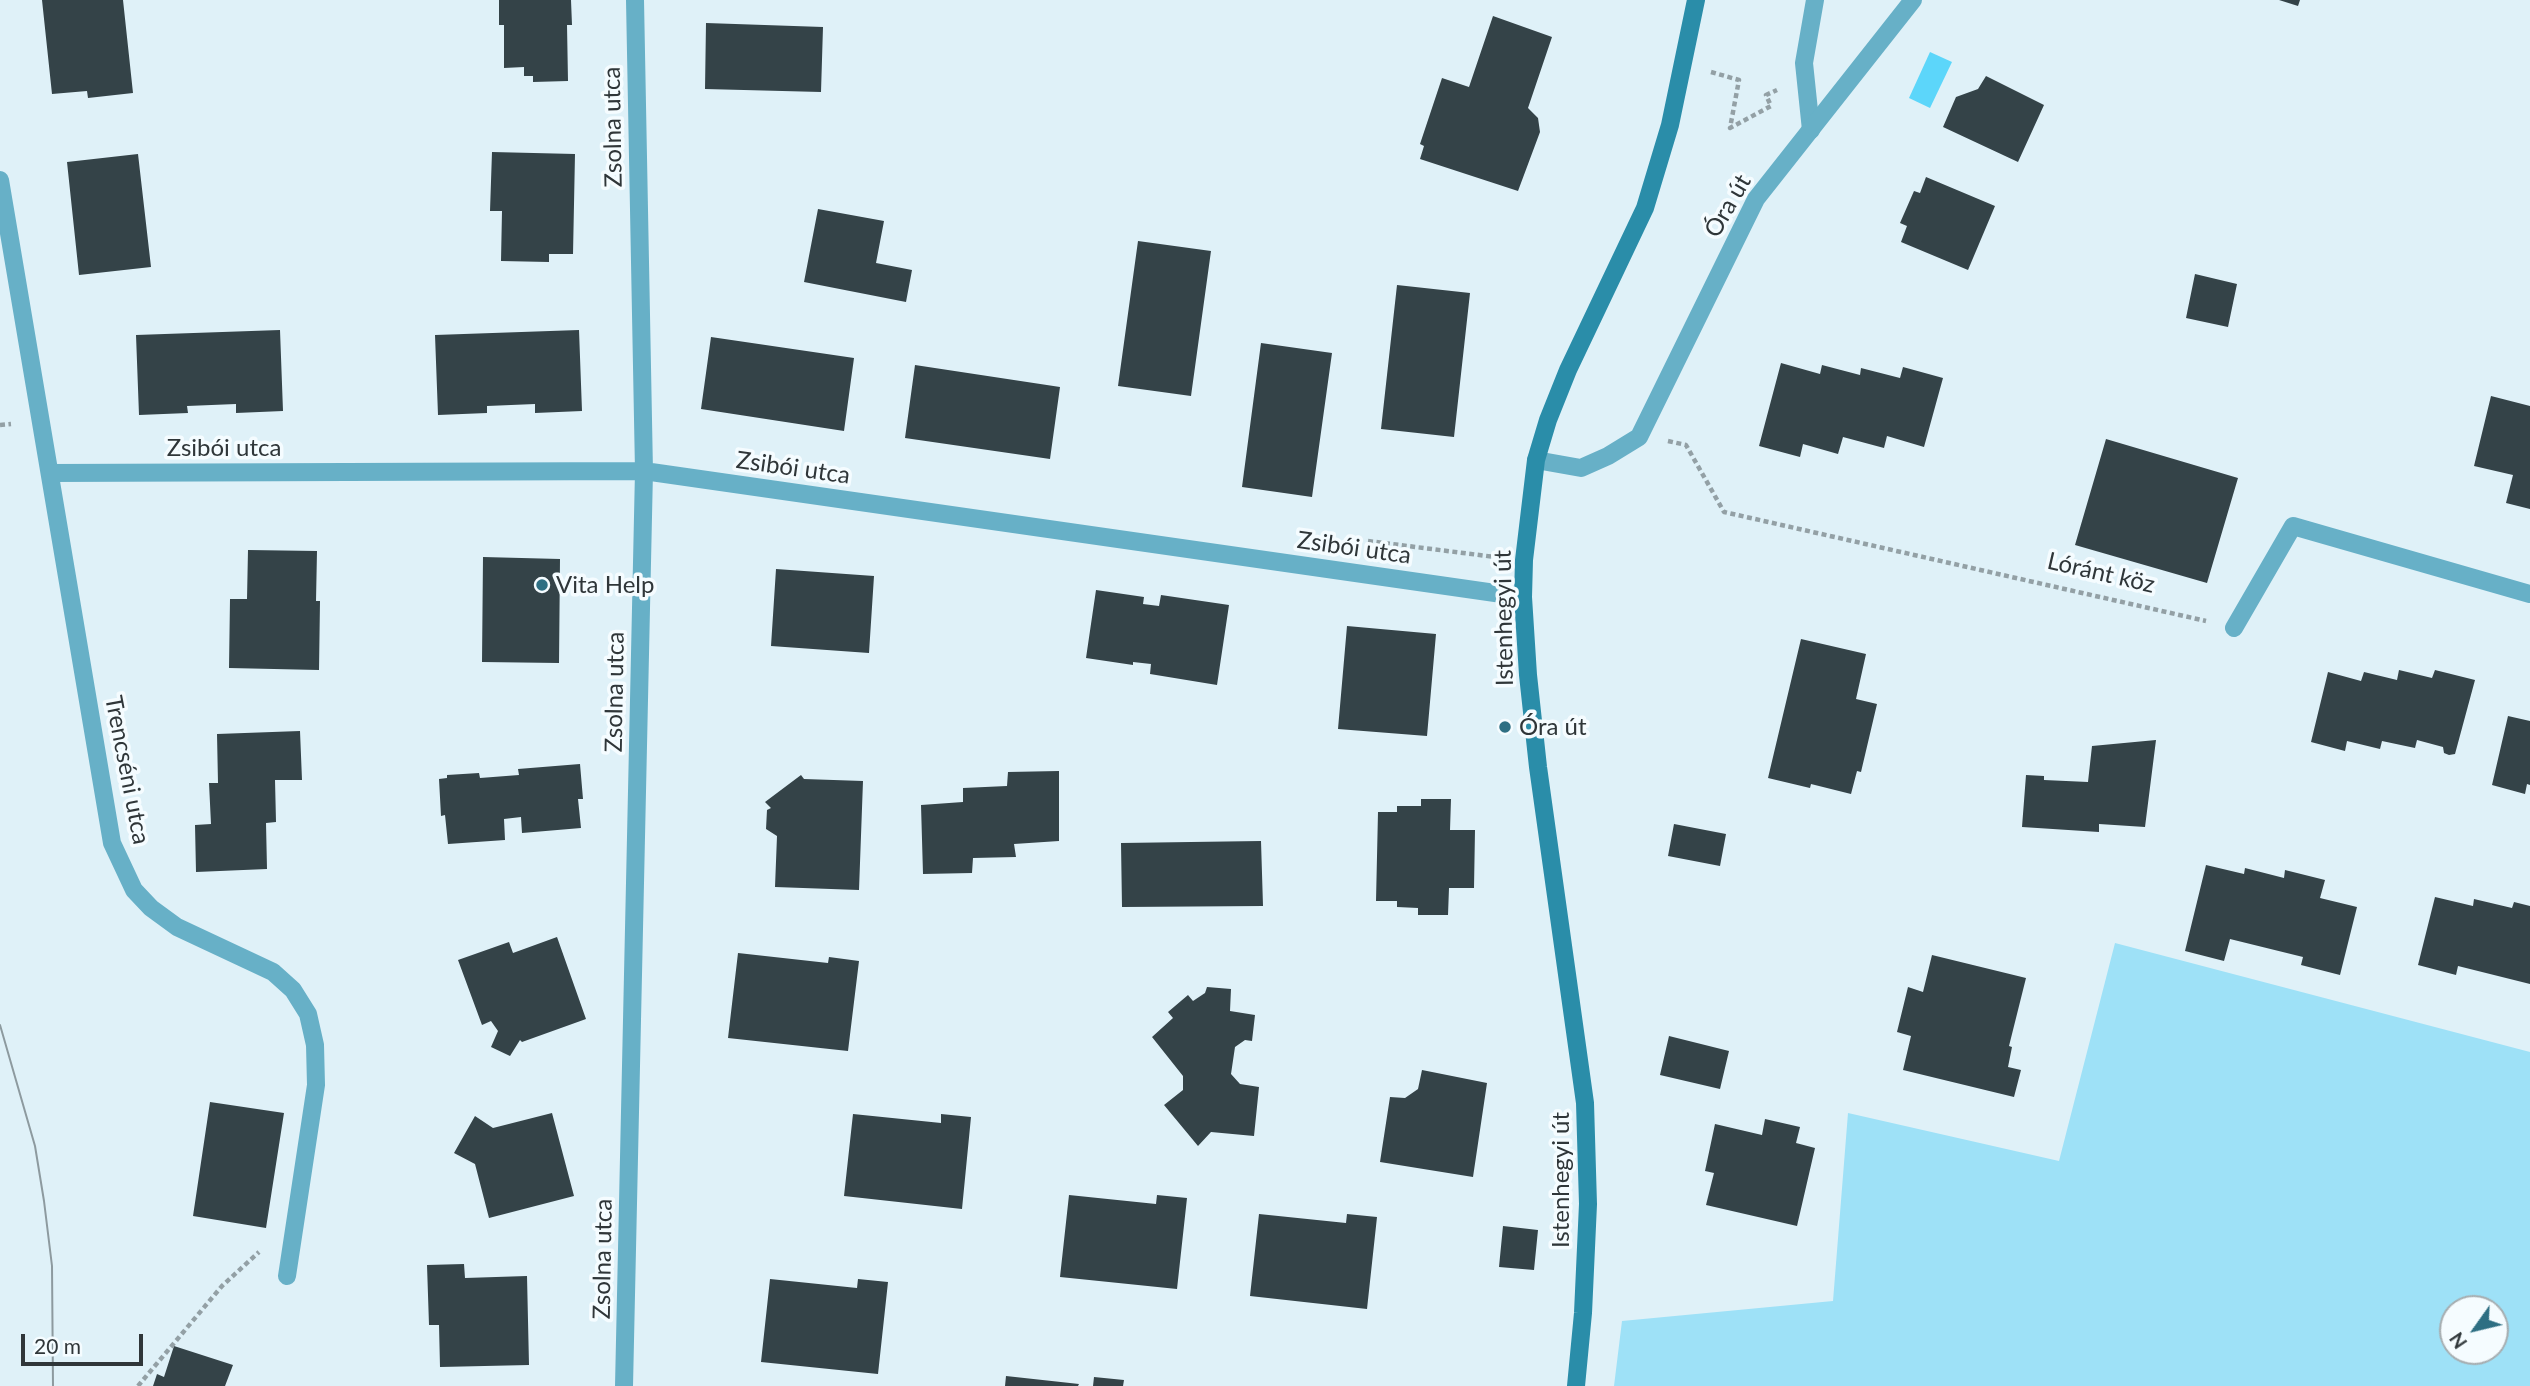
<!DOCTYPE html>
<html>
<head>
<meta charset="utf-8">
<style>
  body { margin:0 }
  #map { position:relative; width:2530px; height:1386px; overflow:hidden; background:#dff1f8; font-family:Lato,sans-serif }
  canvas { display:block }
  .north { position:absolute; left:2439px; top:1295px; width:70px; height:70px; box-sizing:border-box; background:#f5fcff; border:2px solid #a6adb0; border-radius:50%; rotate:236deg; font-size:19px; font-weight:700; line-height:28px; text-align:center; color:#2f3639 }
  .north::after { content:''; display:block; margin:auto; width:24px; height:32px; background:#2e6f83; clip-path:polygon(50% 0,100% 100%,50% 72%,0 100%) }
  .scale { position:absolute; left:21px; top:1334px; width:122px; height:32px; box-sizing:border-box; border:4px solid #2f3639; border-top:0; padding-left:9px; font-size:21px; line-height:24px; white-space:nowrap; color:#2f3639; -webkit-text-stroke:5px #f5fcff; paint-order:stroke }
</style>
</head>
<body>
<div id="map">
<canvas width="2530" height="1386"></canvas>
<div class="north">N</div>
<div class="scale">20 m</div>
</div>
<script>
const c = document.querySelector('canvas').getContext('2d');
c.lineJoin = 'round';
function fill(path, color) {
  c.fillStyle = color;
  c.fill(path, 'evenodd');
}
function poly(rows) {
  const path = new Path2D();
  for (const r of rows) {
    path.moveTo(r[0], r[1]);
    for (let i = 2; i < r.length; i += 2) path.lineTo(r[i], r[i + 1]);
  }
  return path;
}
function trace(path, color, width, dash) {
  c.strokeStyle = color;
  c.lineWidth = width;
  c.lineCap = dash ? 'butt' : 'round';
  c.setLineDash(dash || []);
  c.stroke(path);
}
function write(font, color, halo, rows, align = 'center') {
  c.font = font + ' Lato,sans-serif';
  c.lineWidth = 7;
  c.setLineDash([]);
  c.textBaseline = 'middle';
  c.strokeStyle = halo;
  c.fillStyle = color;
  for (const [text, x, y, turn = 0] of rows) {
    c.save();
    c.translate(x, y);
    c.rotate((+turn || 0) * Math.PI / 180);
    c.textAlign = isNaN(turn) ? turn : align;
    if (halo) c.strokeText(text, 0, 0);
    c.fillText(text, 0, 0);
    c.restore();
  }
}
const green = poly([
  [2115,943,2530,1052,2530,1386,1614,1386,1622,1321,1833,1301,1848,1113,2059,1161],
  [2453,1309,2495,1309,2495,1351,2453,1351]
]);
const water = poly([
  [1930,52,1952,62,1930,108,1909,98]
]);
const building = poly([
  [42,0,123,0,133,93,88,98,87,91,52,94],
  [499,0,571,0,572,25,567,25,568,81,533,82,533,76,524,76,524,67,504,68,504,25,499,25],
  [2279,0,2300,0,2298,6],
  [1493,16,1552,37,1528,108,1538,118,1540,132,1518,191,1420,159,1424,146,1420,144,1442,78,1469,87],
  [706,23,823,27,821,92,705,89],
  [1986,76,2044,105,2018,162,1943,127,1956,97,1978,89],
  [492,152,575,154,573,254,549,254,549,262,501,261,502,211,490,211],
  [138,154,151,267,79,275,67,162],
  [1926,177,1995,206,1968,270,1901,242,1907,226,1900,223,1914,191,1920,193],
  [818,209,884,221,876,263,912,270,906,302,804,282],
  [1138,241,1211,251,1191,396,1118,386],
  [2195,274,2237,284,2228,327,2186,318],
  [1397,285,1470,293,1454,437,1381,429],
  [280,330,283,411,236,413,236,404,187,406,188,413,139,415,136,335],
  [579,330,582,411,535,413,535,404,487,406,487,413,438,415,435,335],
  [711,337,854,358,844,431,701,409],
  [1261,343,1332,353,1312,497,1242,487],
  [1781,363,1820,374,1822,365,1860,375,1861,368,1900,378,1903,367,1943,378,1924,447,1887,436,1884,448,1843,437,1838,454,1803,444,1800,457,1759,446],
  [915,365,1060,387,1050,459,905,438],
  [2491,396,2530,406,2530,509,2506,503,2513,475,2474,466],
  [2106,439,2238,478,2207,583,2075,545],
  [248,550,317,551,316,601,320,601,319,670,229,668,230,599,247,599],
  [483,557,560,559,559,663,482,662],
  [776,569,874,576,869,653,771,646],
  [1096,590,1144,597,1143,604,1159,606,1161,595,1229,605,1217,685,1150,674,1151,664,1133,662,1133,665,1086,658],
  [1347,626,1436,634,1427,736,1338,729],
  [1801,639,1866,654,1856,699,1877,704,1861,772,1857,771,1851,794,1811,784,1810,788,1768,778],
  [2399,670,2432,678,2435,670,2475,680,2455,754,2449,755,2444,753,2443,747,2417,740,2415,748,2382,741,2380,749,2347,741,2345,751,2311,742,2328,672,2361,681,2364,672,2397,680],
  [2508,716,2530,721,2530,785,2527,784,2525,794,2492,785],
  [300,731,302,780,275,780,276,822,266,823,267,869,196,872,195,825,211,824,209,783,218,783,217,734],
  [2156,740,2145,827,2099,824,2099,832,2022,827,2026,775,2044,776,2044,780,2088,782,2092,746],
  [580,764,583,799,578,799,581,828,522,833,521,817,504,819,505,840,448,844,445,815,441,816,439,779,447,778,447,775,479,773,480,778,519,775,518,769],
  [1059,771,1059,841,1014,844,1016,857,973,858,972,873,923,874,921,805,963,802,963,788,1007,786,1008,772],
  [801,775,804,779,863,781,859,890,775,887,777,836,766,829,767,810,771,808,765,802],
  [1421,799,1451,799,1450,830,1475,830,1474,888,1449,888,1448,915,1418,915,1418,908,1397,907,1397,901,1376,901,1378,812,1397,812,1397,806,1421,806],
  [1674,824,1726,834,1720,866,1668,856],
  [1261,841,1263,906,1122,907,1121,843],
  [2206,865,2244,874,2245,868,2284,878,2285,870,2325,880,2320,898,2357,907,2340,975,2301,965,2303,957,2230,939,2224,961,2185,951],
  [2435,897,2473,906,2474,899,2512,908,2514,902,2530,906,2530,984,2458,966,2456,975,2418,965],
  [557,937,586,1019,522,1042,520,1040,510,1056,491,1047,498,1031,491,1021,482,1025,458,960,509,942,513,953],
  [738,953,828,963,829,957,859,961,848,1051,728,1038],
  [1932,955,2026,978,2009,1046,2012,1047,2008,1067,2021,1070,2014,1097,1903,1070,1911,1036,1897,1032,1908,987,1923,992],
  [1207,987,1231,989,1230,1011,1255,1015,1252,1041,1245,1040,1235,1047,1231,1074,1240,1084,1259,1087,1254,1136,1211,1132,1198,1146,1164,1105,1183,1090,1183,1076,1152,1037,1173,1018,1168,1012,1188,995,1193,1001,1205,993],
  [1669,1036,1729,1051,1720,1089,1660,1075],
  [1422,1070,1487,1083,1473,1177,1380,1162,1390,1097,1405,1098,1418,1089],
  [210,1102,284,1113,266,1228,193,1216],
  [552,1113,574,1196,489,1218,475,1164,454,1153,475,1116,493,1128],
  [853,1114,941,1123,941,1114,971,1117,962,1209,844,1196],
  [1765,1119,1800,1127,1796,1143,1815,1148,1797,1226,1706,1205,1714,1173,1705,1171,1715,1124,1762,1135],
  [1069,1195,1156,1204,1157,1195,1187,1198,1177,1289,1060,1277],
  [1259,1214,1346,1223,1347,1214,1377,1217,1367,1309,1250,1296],
  [1503,1226,1538,1230,1534,1270,1499,1267],
  [464,1264,465,1278,527,1276,529,1365,440,1367,439,1325,429,1325,427,1265],
  [770,1279,857,1288,858,1279,888,1282,878,1374,761,1362],
  [174,1346,233,1365,225,1386,153,1386,157,1374,164,1377],
  [1006,1376,1079,1384,1078,1386,1005,1386],
  [1094,1377,1124,1380,1123,1386,1093,1386]
]);
const path = poly([
  [1711,72,1739,80,1730,128,1771,106,1766,95,1777,90],
  [0,425,11,424],
  [1668,441,1686,445,1724,512,2206,621],
  [1368,541,1495,557],
  [138,1386,222,1286,259,1252]
]);
const lane = poly([
  [1811,130,1804,63,1815,0],
  [2234,628,2293,526,2530,594]
]);
const street = poly([
  [0,180,112,843,134,890,151,908,177,927,273,972,293,990,308,1014,315,1045,316,1085,287,1276],
  [1536,460,1581,468,1608,456,1639,437,1756,199,1913,0],
  [50,473,644,471,1523,597],
  [624,1386,644,471,635,0]
]);
const secondary = poly([
  [1576,1386,1583,1313,1588,1204,1585,1103,1538,767,1528,675,1523,597,1524,560,1536,460,1548,420,1568,370,1645,208,1670,125,1696,0]
]);
const tram = poly([
  [0,1025,35,1146,44,1201,52,1266,53,1386]
]);
const markers = [
  [542,585,7,"#2e6f83"],
  [1505,727,7,"#2e6f83"]
];
const streetNames = [
  ["Zsolna utca",613,127,-91],
  ["Óra út",1728,206,-60],
  ["Zsibói utca",224,448],
  ["Zsibói utca",793,468,8],
  ["Zsibói utca",1354,548,8],
  ["Lóránt köz",2101,573,13],
  ["Istenhegyi út",1504,618,-91],
  ["Zsolna utca",615,692,-89],
  ["Trencséni utca",127,770,79],
  ["Istenhegyi út",1561,1180,-90],
  ["Zsolna utca",603,1259,-89]
];
const poiNames = [
  ["Vita Help",556,585],
  ["Óra út",1519,727]
];
fill(green, '#9ee1f7');
fill(water, '#5cd6fa');
fill(building, '#344348');
trace(path, '#93a0a5', 4.5, [5, 3.5]);
trace(lane, '#67b0c7', 18);
trace(street, '#67b0c7', 18);
trace(secondary, '#2a8da9', 18);
trace(tram, '#8d9a9f', 2);
for (const [x, y, r, color] of markers) {
  const dot = new Path2D();
  dot.arc(x, y, r, 0, 2 * Math.PI);
  c.fillStyle = color;
  c.fill(dot);
  trace(dot, '#f5fcff', 2.5);
}
write('24px', '#2f3639', '#f5fcff', streetNames);
write('24px', '#2f3639', '#f5fcff', poiNames, 'left');
</script>
</body>
</html>
